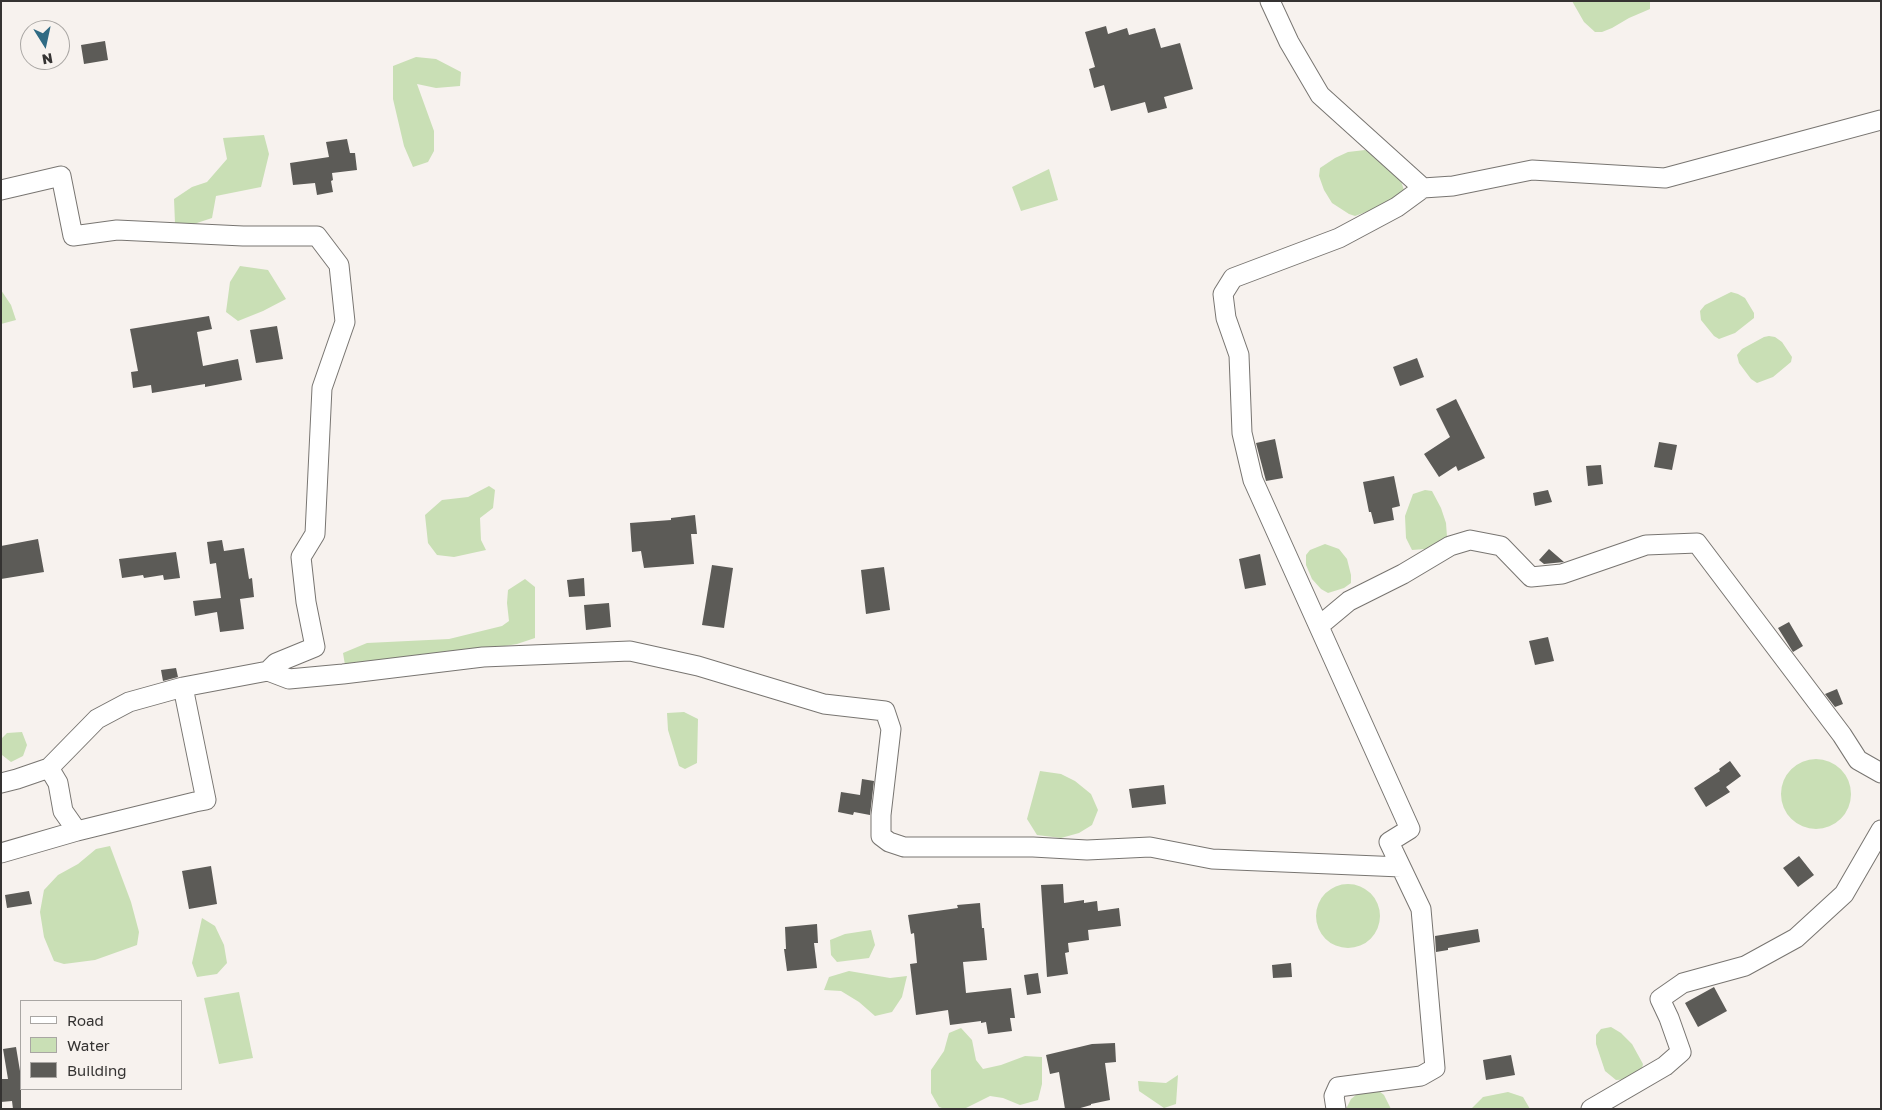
<!DOCTYPE html>
<html>
<head>
<meta charset="utf-8">
<style>
  body { margin:0 }
  #map { position:relative; width:1882px; height:1110px; overflow:hidden; background:#f7f2ee; font-family:"Golos Text",sans-serif }
  canvas { display:block }
  .frame { position:absolute; inset:0; border:2px solid #353332; pointer-events:none }
  .legend { position:absolute; left:20px; top:1000px; width:162px; height:90px; box-sizing:border-box; background:#f7f2ee; border:1px solid #a9a6a3; margin:0; padding:6px 9px; list-style:none; font-size:15px; color:#353332 }
  .legend li { display:flex; align-items:center; gap:10px; height:25px }
  .legend b { width:25px; border:1px solid #a9a6a3 }
  .north { position:absolute; left:20px; top:20px; width:50px; height:50px; box-sizing:border-box; background:#f7f2ee; border:1px solid #a9a6a3; border-radius:50%; rotate:170deg; font-size:14px; font-weight:700; line-height:20px; text-align:center; color:#353332 }
  .north::after { content:''; display:block; margin:auto; width:18px; height:22px; background:#306b84; clip-path:polygon(50% 0,100% 100%,50% 72%,0 100%) }
</style>
</head>
<body>
<div id="map">
<canvas width="1882" height="1110"></canvas>
<div class="frame"></div>
<ul class="legend">
<li><b style="height:6px;background:#fff"></b>Road</li>
<li><b style="height:14px;background:#c9dfb5"></b>Water</li>
<li><b style="height:14px;background:#5c5b57"></b>Building</li>
</ul>
<div class="north">N</div>
</div>
<script>
const c = document.querySelector('canvas').getContext('2d');
c.lineJoin = 'round';
function fill(path, color) {
  c.fillStyle = color;
  c.fill(path, 'evenodd');
}
function poly(rows) {
  const path = new Path2D();
  for (const r of rows) {
    if (r.length === 3) {
      path.moveTo(r[0] + r[2], r[1]);
      path.arc(r[0], r[1], r[2], 0, 2 * Math.PI);
      continue;
    }
    path.moveTo(r[0], r[1]);
    for (let i = 2; i < r.length; i += 2) path.lineTo(r[i], r[i + 1]);
  }
  return path;
}
function trace(path, color, width, dash) {
  c.strokeStyle = color;
  c.lineWidth = width;
  c.lineCap = dash ? 'butt' : 'round';
  c.setLineDash(dash || []);
  c.stroke(path);
}
const water = poly([
  [1572,1,1650,1,1650,9,1629,18,1612,28,1602,32,1595,32,1584,22],
  [416,57,436,59,461,72,460,86,436,88,417,84,434,131,434,151,428,162,413,167,404,146,393,99,393,66],
  [264,135,269,154,261,187,216,196,212,218,194,224,175,223,174,199,192,187,207,182,227,159,223,138],
  [1365,150,1376,155,1400,178,1405,193,1380,207,1355,216,1349,214,1332,203,1324,190,1319,176,1320,168,1335,158,1348,152],
  [1049,169,1058,200,1021,211,1012,187],
  [240,266,268,270,286,299,263,311,238,321,226,312,230,282],
  [1,290,11,305,16,320,1,324],
  [1731,292,1738,294,1745,298,1754,313,1754,318,1735,333,1719,339,1714,336,1701,320,1700,311,1705,305],
  [1769,336,1775,337,1782,342,1792,357,1791,362,1773,377,1757,383,1751,379,1739,363,1737,355,1742,349,1764,337],
  [489,486,495,490,493,508,480,518,481,540,486,550,454,557,437,555,428,543,425,515,442,500,468,497],
  [1425,490,1432,491,1441,508,1446,523,1447,537,1439,545,1425,549,1412,550,1406,538,1405,516,1413,494],
  [1325,544,1339,549,1347,559,1351,575,1351,583,1344,588,1328,593,1321,589,1312,579,1306,565,1306,555,1310,550],
  [525,579,535,587,535,638,517,644,469,652,345,665,343,653,367,643,449,639,502,626,509,621,507,603,508,590],
  [684,712,698,719,697,763,685,769,679,766,668,730,667,713],
  [22,732,27,745,23,756,11,762,2,755,1,739,7,733],
  [1816,794,35],
  [1040,771,1061,774,1075,781,1091,794,1098,810,1092,825,1079,833,1061,838,1037,835,1027,819],
  [110,846,131,902,139,932,137,945,95,960,64,964,54,961,44,937,40,912,44,890,58,875,78,864,96,849],
  [1348,916,32],
  [202,918,215,926,224,945,227,963,217,974,197,977,192,963],
  [871,930,875,945,869,958,837,962,831,955,830,940,845,934],
  [849,971,890,978,907,976,902,997,892,1012,875,1016,859,1002,841,991,824,990,829,977],
  [239,992,253,1058,219,1064,204,998],
  [1611,1027,1621,1033,1632,1044,1643,1064,1641,1073,1632,1079,1616,1080,1605,1071,1596,1044,1596,1035,1601,1029],
  [961,1028,972,1040,976,1060,983,1069,1001,1065,1025,1056,1042,1057,1042,1084,1038,1100,1020,1105,1003,1098,990,1096,964,1109,945,1109,939,1107,931,1093,931,1070,944,1051,949,1033],
  [1178,1075,1176,1104,1164,1108,1139,1091,1138,1081,1166,1083],
  [1379,1091,1384,1095,1391,1109,1346,1109,1351,1099,1356,1095,1368,1092],
  [1508,1092,1523,1097,1530,1109,1471,1109,1483,1097]
]);
const building = poly([
  [1106,26,1108,34,1127,28,1129,35,1155,28,1161,48,1180,43,1193,89,1164,97,1167,108,1148,113,1145,102,1111,111,1104,85,1094,88,1089,69,1095,67,1085,32],
  [105,41,108,60,84,64,81,45],
  [347,139,350,153,355,153,357,170,332,173,333,180,331,181,333,192,317,195,315,183,293,185,290,163,329,157,326,142],
  [209,316,212,329,197,332,203,366,238,359,242,380,205,387,205,384,152,393,151,385,133,388,131,372,138,371,130,329],
  [277,326,283,359,256,363,250,330],
  [1417,358,1424,377,1400,386,1393,367],
  [1456,399,1485,458,1458,471,1456,466,1439,477,1424,454,1450,437,1436,409],
  [1275,439,1283,478,1266,481,1256,443],
  [1659,442,1677,445,1672,470,1654,467],
  [1601,465,1603,484,1588,486,1586,466],
  [1394,476,1400,506,1392,508,1394,520,1374,524,1371,512,1369,512,1363,482],
  [1548,490,1552,502,1535,506,1533,493],
  [695,515,697,534,691,534,694,564,644,568,641,551,632,552,630,523,671,520,671,518],
  [38,539,44,572,1,579,1,546],
  [222,540,224,551,244,548,249,579,252,578,254,597,240,599,244,629,220,632,217,612,195,616,193,601,221,598,216,563,210,564,207,542],
  [1549,549,1564,562,1544,564,1539,560],
  [176,552,180,578,164,580,163,575,144,578,143,575,122,578,119,559],
  [1260,554,1266,585,1245,589,1239,559],
  [712,565,733,568,724,628,702,625],
  [884,567,890,610,866,614,861,570],
  [584,578,585,596,569,597,567,580],
  [609,603,611,627,586,630,584,605],
  [1789,622,1803,646,1793,652,1778,628],
  [1548,637,1554,661,1535,665,1529,641],
  [176,668,178,677,163,681,161,670],
  [1837,689,1843,704,1835,707,1825,694],
  [1730,761,1741,776,1726,787,1730,792,1706,807,1694,788,1720,771,1719,769],
  [862,779,874,781,870,815,854,812,853,815,838,812,841,792,860,795],
  [1164,785,1166,804,1132,808,1129,789],
  [1799,856,1814,875,1798,887,1783,868],
  [211,866,217,904,189,909,182,871],
  [1063,884,1064,903,1084,900,1084,903,1097,901,1098,911,1119,908,1121,926,1088,930,1089,940,1068,943,1069,952,1065,953,1068,974,1047,977,1041,885],
  [29,891,32,904,7,908,5,895],
  [980,903,982,928,984,928,987,960,963,962,966,993,1011,988,1015,1018,1010,1018,1012,1031,988,1034,986,1022,981,1023,981,1021,950,1025,948,1010,916,1015,910,964,917,963,914,933,911,934,908,915,958,908,957,905],
  [817,924,818,943,814,943,817,968,787,971,784,949,786,949,785,927],
  [1478,929,1480,942,1448,948,1448,950,1436,952,1435,936],
  [1291,963,1292,977,1273,978,1272,965],
  [1038,973,1041,993,1027,995,1024,975],
  [1714,987,1727,1011,1698,1027,1685,1003],
  [1115,1043,1116,1062,1105,1063,1110,1100,1091,1104,1091,1105,1077,1109,1065,1109,1059,1072,1050,1074,1046,1055,1092,1044],
  [16,1047,21,1077,21,1109,13,1109,12,1101,1,1102,1,1079,8,1079,3,1049],
  [1511,1055,1515,1075,1486,1080,1483,1060]
]);
const street = poly([
  [1270,1,1289,42,1320,95,1423,188],
  [1,190,61,176,73,236,117,230,243,236,317,236,339,265,345,322,322,388,315,534,301,557,306,602,315,647,276,663,268,671],
  [1319,626,1349,601,1403,574,1450,546,1470,540,1501,546,1531,577,1562,574,1646,545,1697,543,1842,735,1858,760,1881,773],
  [49,768,58,783,63,811,77,831],
  [1,783,17,779,49,768,97,719,129,702,183,687,268,671,289,679,343,674,483,657,630,651,698,666,824,704,885,711,891,729,881,815,881,836,889,842,904,847,1033,847,1087,850,1150,847,1212,859,1401,867],
  [1,853,77,831,195,802,206,800,183,687],
  [1336,1109,1334,1096,1338,1087,1421,1076,1435,1068,1421,909,1389,842,1410,829,1253,480,1242,433,1239,355,1226,318,1223,294,1233,278,1339,238,1397,207,1423,188,1453,186,1532,170,1665,178,1881,120],
  [1591,1109,1665,1066,1681,1052,1669,1018,1660,999,1683,983,1745,966,1796,938,1844,894,1881,830]
]);
fill(water, '#c9dfb5');
fill(building, '#5c5b57');
trace(street, '#787571', 21);
trace(street, '#fff', 19);
</script>
</body>
</html>
